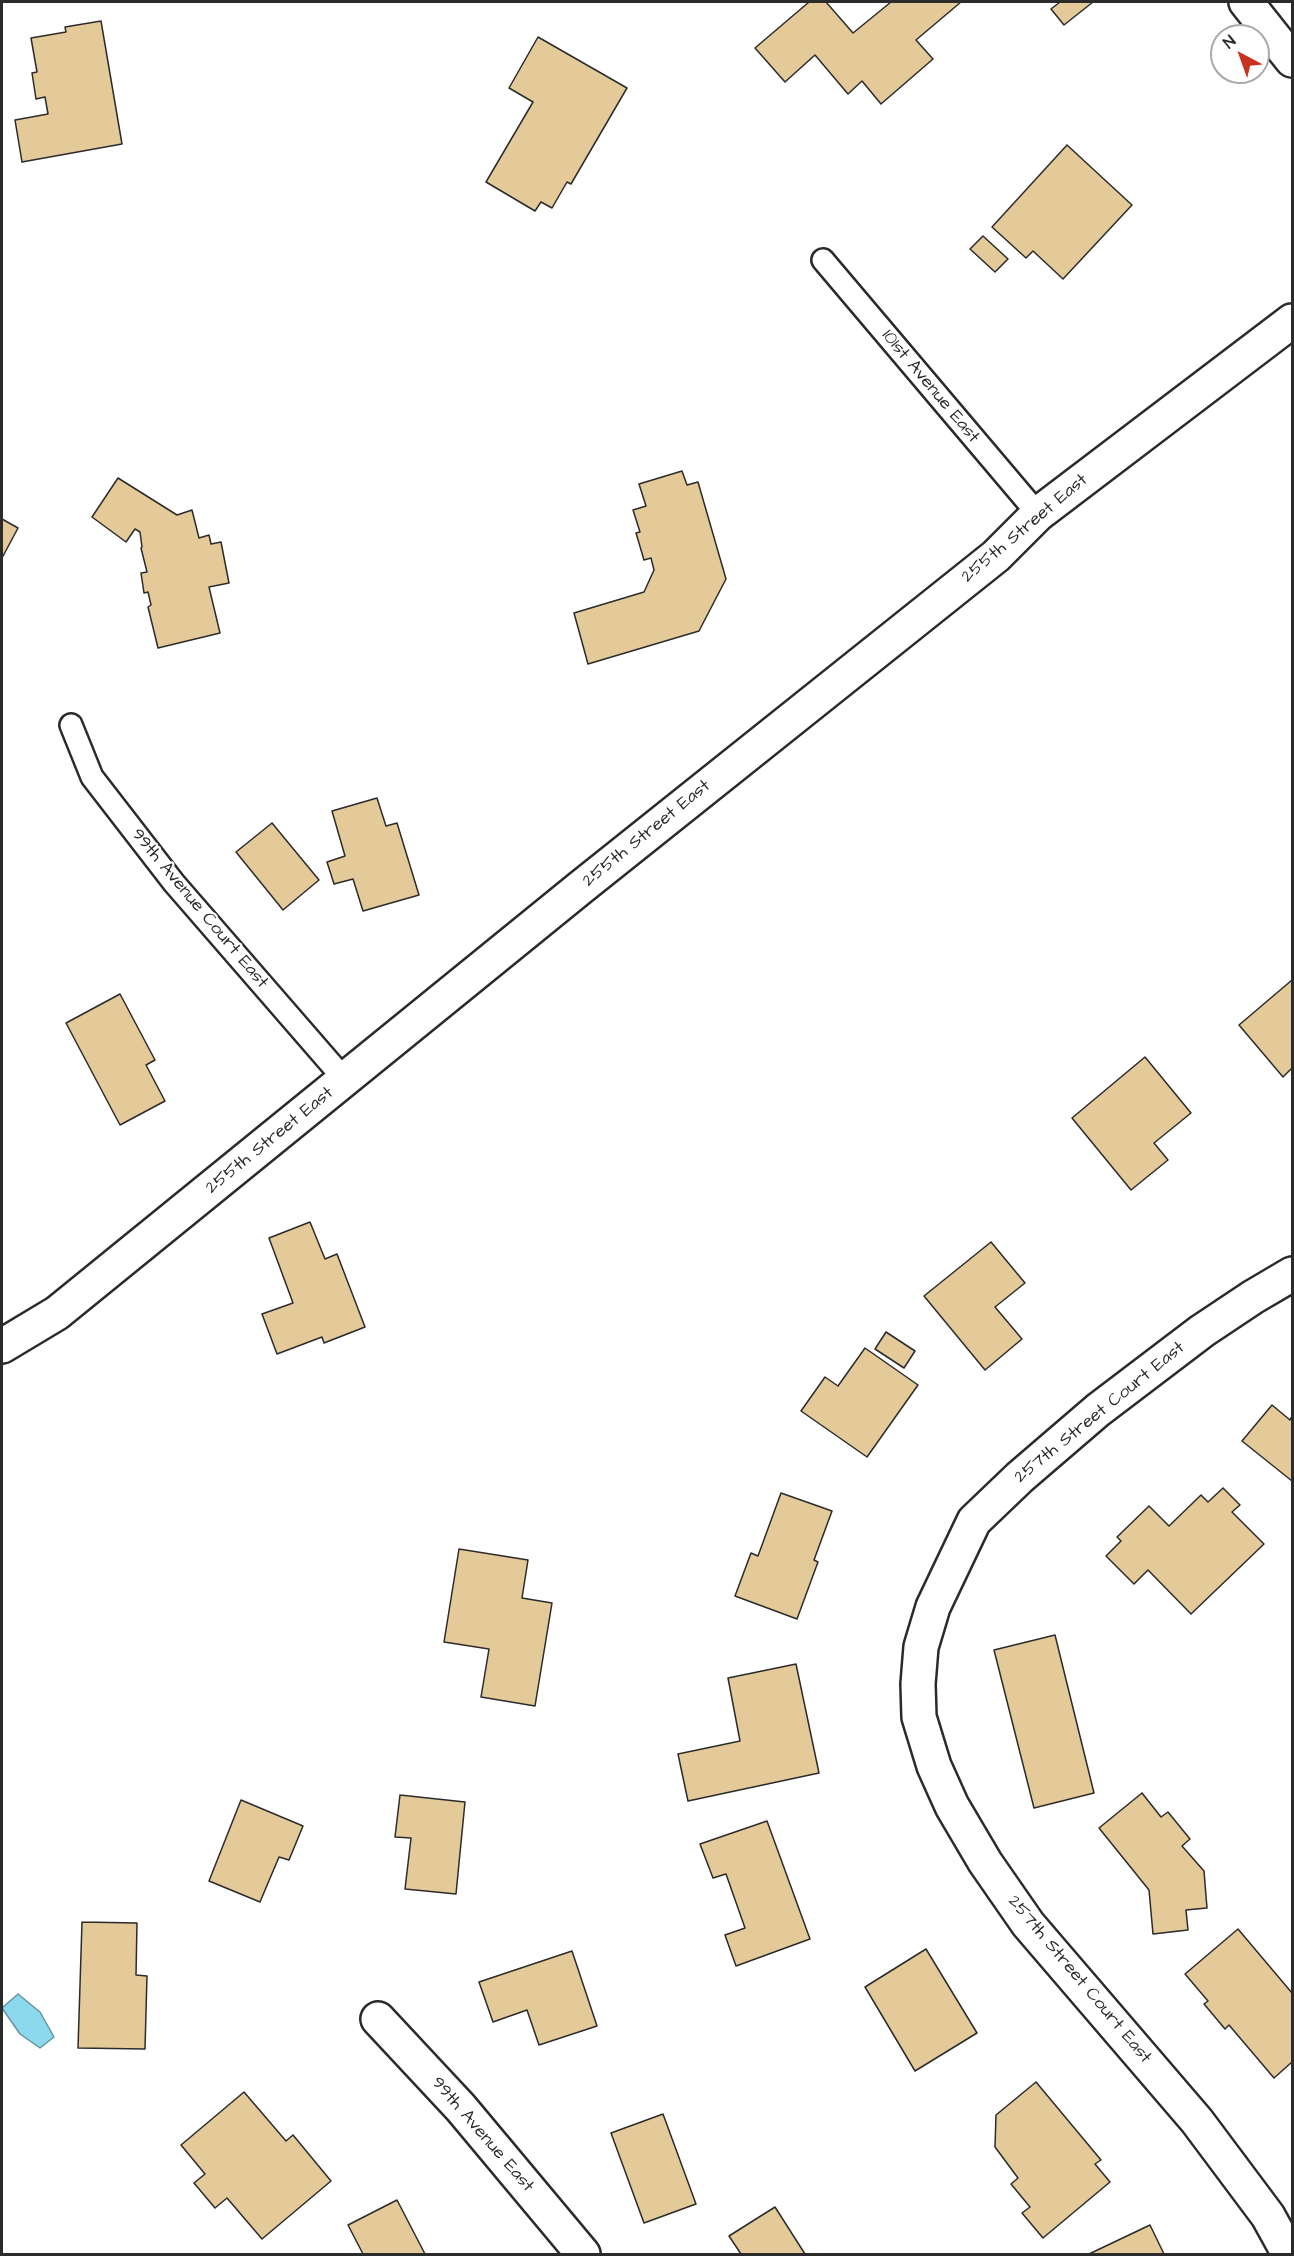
<!DOCTYPE html>
<html>
<head>
<meta charset="utf-8">
<style>
  body { margin:0 }
  #map { position:relative; width:1294px; height:2256px; overflow:hidden; background:#fff; font-family:"Architects Daughter",sans-serif }
  canvas { display:block }
  .frame { position:absolute; inset:0; border:3px solid #2b2b2b; pointer-events:none }
  .north { position:absolute; left:1210px; top:24px; width:60px; height:60px; box-sizing:border-box; background:#fff; border:2px solid #aaa; border-radius:50%; rotate:319deg; font-size:16px; font-weight:700; line-height:24px; text-align:center; color:#2b2b2b }
  .north::after { content:''; display:block; margin:auto; width:21px; height:27px; background:#c8321e; clip-path:polygon(50% 0,100% 100%,50% 72%,0 100%) }
</style>
</head>
<body>
<div id="map">
<canvas width="1294" height="2256"></canvas>
<div class="frame"></div>
<div class="north">N</div>
</div>
<script>
const c = document.querySelector('canvas').getContext('2d');
c.lineJoin = 'round';
function fill(path, color) {
  c.fillStyle = color;
  c.fill(path, 'evenodd');
}
function poly(rows) {
  const path = new Path2D();
  for (const r of rows) {
    path.moveTo(r[0], r[1]);
    for (let i = 2; i < r.length; i += 2) path.lineTo(r[i], r[i + 1]);
  }
  return path;
}
function trace(path, color, width, dash) {
  c.strokeStyle = color;
  c.lineWidth = width;
  c.lineCap = dash ? 'butt' : 'round';
  c.setLineDash(dash || []);
  c.stroke(path);
}
function write(font, color, halo, rows, align = 'center') {
  c.font = font + ' "Architects Daughter",sans-serif';
  c.lineWidth = 4.5;
  c.setLineDash([]);
  c.textBaseline = 'middle';
  c.strokeStyle = halo;
  c.fillStyle = color;
  for (const [text, x, y, turn = 0] of rows) {
    c.save();
    c.translate(x, y);
    c.rotate((+turn || 0) * Math.PI / 180);
    c.textAlign = isNaN(turn) ? turn : align;
    if (halo) c.strokeText(text, 0, 0);
    c.fillText(text, 0, 0);
    c.restore();
  }
}
const water = poly([
  [18,1994,40,2012,54,2037,40,2048,20,2034,2,2008,18,1994]
]);
const building = poly([
  [809,2,826,2,853,33,891,2,961,2,916,40,933,59,881,104,862,81,848,94,815,55,785,82,755,48,809,2],
  [1060,2,1093,2,1064,25,1051,9,1060,2],
  [101,21,122,144,22,162,15,120,48,114,45,97,36,99,32,73,37,72,31,38,66,32,65,27,101,21],
  [538,37,627,88,571,184,567,182,552,208,541,202,535,211,486,182,533,102,509,88,538,37],
  [1067,145,1132,205,1063,279,1033,251,1026,258,992,227,1067,145],
  [983,236,1008,259,995,272,970,249,983,236],
  [682,471,687,485,698,482,726,579,699,631,588,664,574,613,644,592,654,570,651,558,644,560,636,533,640,532,633,510,646,506,639,484,682,471],
  [118,478,177,515,192,510,199,538,209,535,211,544,221,542,229,583,209,587,220,633,158,648,148,607,151,605,148,592,144,593,141,573,147,572,141,548,142,547,140,532,135,529,126,542,92,517,118,478],
  [2,519,18,528,2,558,2,519],
  [377,798,386,826,397,823,419,895,363,911,353,879,334,884,327,862,345,856,332,811,377,798],
  [272,823,319,880,283,910,236,852,272,823],
  [1292,980,1292,1068,1283,1077,1239,1025,1292,980],
  [120,994,155,1060,146,1065,165,1101,120,1125,66,1023,120,994],
  [1145,1057,1191,1113,1154,1143,1168,1160,1131,1190,1072,1118,1145,1057],
  [310,1222,325,1259,337,1254,365,1327,324,1343,322,1337,277,1354,262,1314,293,1303,269,1238,310,1222],
  [991,1242,1025,1283,995,1307,1022,1339,985,1370,924,1296,991,1242],
  [886,1332,915,1351,904,1368,875,1349,886,1332],
  [865,1348,918,1385,867,1457,801,1411,825,1377,838,1386,865,1348],
  [1272,1405,1290,1420,1292,1416,1292,1481,1242,1441,1272,1405],
  [1223,1488,1240,1505,1232,1512,1264,1544,1191,1614,1148,1570,1134,1584,1106,1556,1121,1541,1117,1537,1149,1506,1169,1526,1201,1495,1208,1502,1223,1488],
  [781,1493,832,1511,814,1560,818,1562,797,1619,735,1596,751,1553,758,1556,781,1493],
  [459,1549,528,1560,522,1598,552,1603,535,1706,481,1697,489,1649,444,1642,459,1549],
  [1055,1635,1094,1793,1034,1808,994,1650,1055,1635],
  [796,1664,819,1773,688,1801,678,1754,740,1741,728,1678,796,1664],
  [1142,1793,1161,1817,1168,1812,1190,1839,1182,1846,1204,1871,1207,1908,1186,1910,1188,1930,1153,1934,1149,1890,1099,1828,1142,1793],
  [400,1795,465,1802,456,1894,405,1889,411,1838,395,1837,400,1795],
  [241,1800,303,1826,289,1860,279,1857,260,1902,209,1881,241,1800],
  [767,1821,810,1939,736,1966,725,1935,745,1928,726,1874,713,1878,700,1844,767,1821],
  [82,1922,137,1923,136,1975,147,1976,145,2049,78,2048,82,1922],
  [1238,1929,1292,1993,1292,2062,1274,2078,1229,2025,1225,2029,1204,2004,1208,2001,1185,1974,1238,1929],
  [926,1949,977,2033,915,2071,865,1987,926,1949],
  [572,1951,597,2026,539,2045,527,2010,493,2022,479,1982,572,1951],
  [1036,2082,1101,2160,1095,2164,1110,2182,1043,2238,1022,2213,1030,2207,1011,2184,1018,2178,995,2147,996,2115,1036,2082],
  [244,2092,286,2141,293,2135,331,2181,262,2239,227,2198,215,2208,194,2183,205,2174,181,2145,244,2092],
  [663,2114,696,2204,644,2223,611,2133,663,2114],
  [397,2200,425,2254,363,2254,348,2225,397,2200],
  [775,2207,805,2254,741,2254,729,2236,775,2207],
  [1150,2225,1164,2254,1089,2254,1150,2225]
]);
const lane = poly([
  [823,260,1038,514],
  [71,725,92,777,174,883,345,1080]
]);
const street = poly([
  [2,1346,57,1313,580,888,996,556,1038,514,1292,321],
  [378,2019,461,2108,583,2254],
  [1289,2254,1268,2216,1197,2121,1028,1924,985,1862,952,1806,934,1766,919,1717,918,1684,921,1647,933,1607,974,1521,1020,1477,1098,1410,1202,1331,1253,1297,1292,1274]
]);
const primary = poly([
  [1246,2,1292,60]
]);
const streetNames = [
  ["101st Avenue East",930,387,50],
  ["255th Street East",1025,529,-40],
  ["255th Street East",647,834,-39],
  ["99th Avenue Court East",199,909,50],
  ["255th Street East",270,1141,-39],
  ["257th Street Court East",1100,1413,-39],
  ["257th Street Court East",1079,1980,50],
  ["99th Avenue East",482,2135,49]
];
fill(water, '#8cd8ec');
trace(water, '#65939f', 1.5);
fill(building, '#e4c999');
trace(building, '#2b2b2b', 1.5);
trace(lane, '#2b2b2b', 26);
trace(street, '#2b2b2b', 38);
trace(primary, '#2b2b2b', 38);
trace(lane, '#fff', 21);
trace(street, '#fff', 33);
trace(primary, '#fff', 33);
write('18px', '#2b2b2b', '#fff', streetNames);
</script>
</body>
</html>
